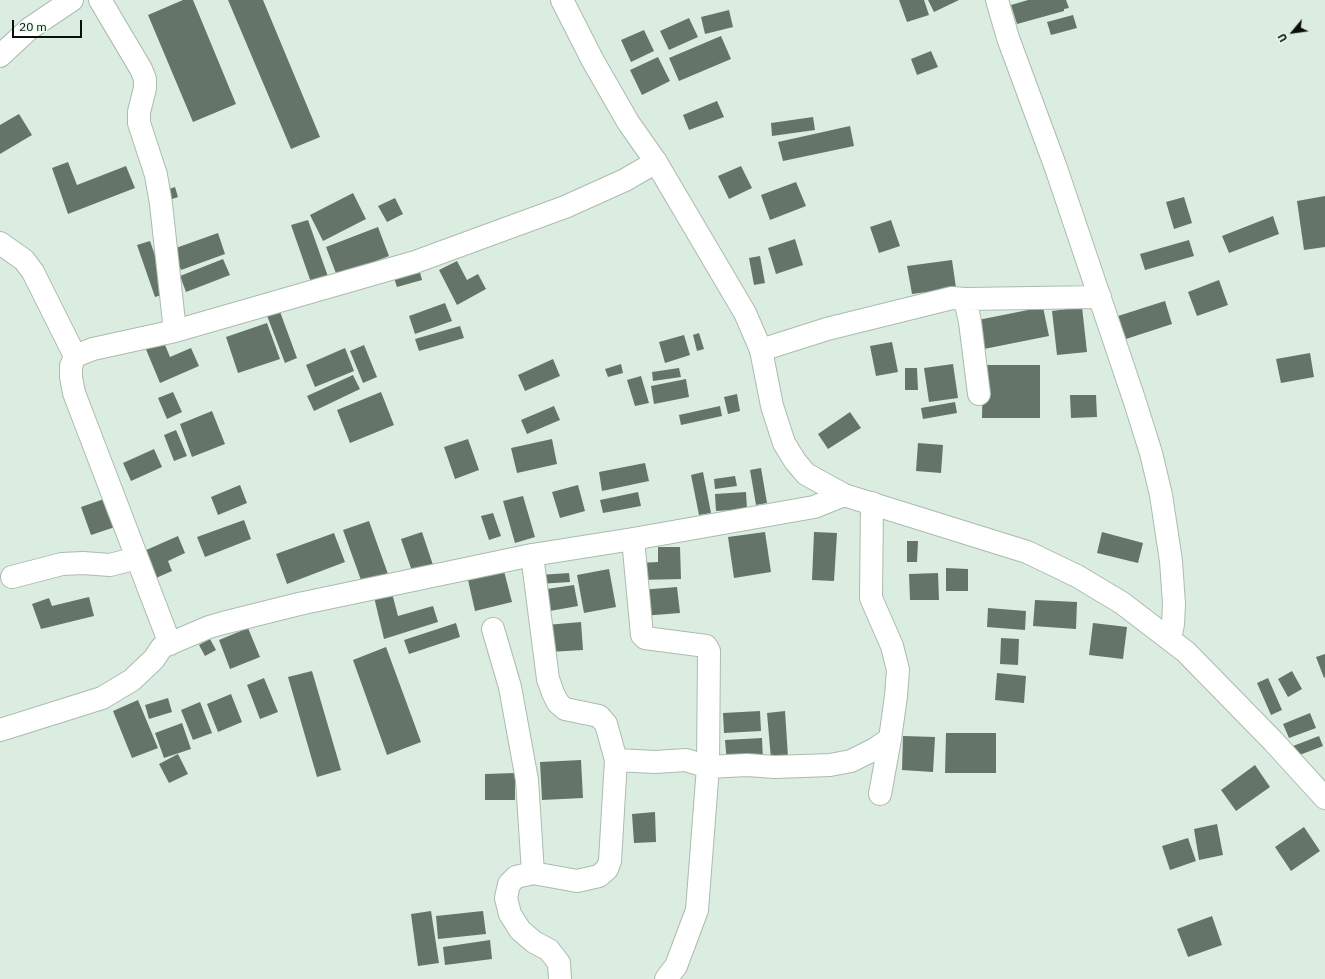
<!DOCTYPE html>
<html>
<head>
<meta charset="utf-8">
<style>
  body { margin:0 }
  #map { position:relative; width:1325px; height:979px; overflow:hidden; background:#dbece0; font-family:"IBM Plex Sans",sans-serif }
  canvas { display:block }
  .north { position:absolute; left:1273px; top:12px; width:40px; height:40px; -webkit-text-stroke:3px #e8f9ed; paint-order:stroke; rotate:241deg; font-size:11px; font-weight:700; line-height:16px; text-align:center; color:#0a0f0b }
  .north::after { content:''; display:block; margin:auto; width:14px; height:18px; background:#0a0f0b; clip-path:polygon(50% 0,100% 100%,50% 72%,0 100%) }
  .scale { position:absolute; left:12px; top:20px; width:70px; height:18px; box-sizing:border-box; border:2px solid #0a0f0b; border-top:0; padding-left:5px; font-size:12px; line-height:14px; white-space:nowrap; color:#0a0f0b; -webkit-text-stroke:3px #e8f9ed; paint-order:stroke }
</style>
</head>
<body>
<div id="map">
<canvas width="1325" height="979"></canvas>
<div class="north">U</div>
<div class="scale">20 m</div>
</div>
<script>
const c = document.querySelector('canvas').getContext('2d');
c.lineJoin = 'round';
function fill(path, color) {
  c.fillStyle = color;
  c.fill(path, 'evenodd');
}
function poly(rows) {
  const path = new Path2D();
  for (const r of rows) {
    path.moveTo(r[0], r[1]);
    for (let i = 2; i < r.length; i += 2) path.lineTo(r[i], r[i + 1]);
  }
  return path;
}
function trace(path, color, width, dash) {
  c.strokeStyle = color;
  c.lineWidth = width;
  c.lineCap = dash ? 'butt' : 'round';
  c.setLineDash(dash || []);
  c.stroke(path);
}
const building = poly([
  [183,0,193,0,236,104,193,122,148,15],
  [228,0,263,0,320,137,291,149],
  [899,0,924,0,929,15,907,22],
  [928,0,959,0,934,12],
  [1028,0,1066,0,1069,8,1064,9,1064,11,1017,24,1011,5],
  [729,10,733,27,705,34,701,17],
  [1073,15,1077,28,1051,35,1047,22],
  [689,18,698,37,669,50,660,31],
  [644,30,654,51,631,62,621,40],
  [721,36,731,59,679,81,669,58],
  [931,51,938,67,917,75,911,59],
  [658,57,670,81,642,95,630,70],
  [717,101,724,117,689,130,683,115],
  [19,114,32,135,0,154,0,125],
  [813,117,815,130,772,136,771,123],
  [850,126,854,146,783,161,778,142],
  [68,162,77,185,126,166,135,188,68,214,52,168],
  [741,166,752,188,729,199,718,176],
  [796,182,806,206,770,220,761,195],
  [175,187,178,197,166,201,163,191],
  [353,193,366,219,323,241,310,215],
  [1325,196,1325,247,1304,250,1297,201],
  [1184,197,1192,223,1174,229,1166,202],
  [395,198,403,214,387,222,378,206],
  [1273,216,1279,234,1229,253,1222,236],
  [308,220,331,285,314,291,291,225],
  [891,220,900,246,879,253,870,227],
  [378,227,389,256,337,276,326,247],
  [218,233,225,254,181,270,173,249],
  [795,239,803,265,776,274,768,248],
  [1189,240,1194,256,1145,270,1140,254],
  [150,241,168,293,155,297,137,245],
  [760,256,765,283,754,285,749,258],
  [223,259,230,275,186,292,180,276],
  [952,260,956,288,912,294,907,266],
  [457,261,467,280,478,274,486,289,457,305,439,270],
  [418,265,422,280,397,287,392,272],
  [1219,280,1228,305,1197,316,1188,292],
  [1165,301,1172,324,1126,339,1118,316],
  [445,303,452,321,415,334,409,316],
  [1043,307,1049,336,979,350,973,321],
  [1082,307,1087,352,1057,355,1052,311],
  [279,309,297,358,285,363,266,313],
  [267,323,280,359,238,373,226,337],
  [460,326,464,338,419,351,415,339],
  [699,333,704,349,697,351,693,335],
  [684,335,690,355,665,363,659,342],
  [163,340,170,357,191,348,199,366,160,383,145,347],
  [892,342,898,372,876,376,870,346],
  [364,345,377,377,363,383,350,351],
  [345,348,354,371,315,387,306,365],
  [1310,353,1314,377,1281,383,1276,359],
  [553,359,560,376,525,391,518,375],
  [621,364,623,373,608,377,605,369],
  [953,364,958,398,929,402,924,368],
  [983,365,1040,365,1040,418,982,418],
  [679,368,681,377,653,381,652,372],
  [905,368,917,368,918,390,905,390],
  [353,375,360,389,314,411,307,396],
  [641,376,649,403,635,406,627,380],
  [686,379,689,397,654,404,651,386],
  [173,392,182,412,167,419,158,398],
  [381,392,394,425,350,443,337,410],
  [737,394,740,411,728,414,724,397],
  [1070,395,1096,395,1097,417,1071,418],
  [955,402,957,413,923,419,921,408],
  [554,406,560,420,527,434,521,420],
  [720,406,722,416,681,425,679,415],
  [212,411,225,444,192,457,180,424],
  [850,412,861,428,828,449,818,434],
  [176,430,187,456,174,461,164,435],
  [468,439,479,470,455,479,444,447],
  [552,439,557,464,517,473,511,448],
  [918,443,943,445,941,473,916,471],
  [154,449,162,467,131,481,123,463],
  [645,463,649,481,602,491,599,472],
  [761,468,767,503,756,505,750,470],
  [703,472,711,513,699,515,691,475],
  [735,476,737,486,715,489,714,479],
  [240,485,247,503,218,515,211,497],
  [578,485,585,511,560,518,552,492],
  [638,492,641,506,603,513,600,500],
  [746,492,747,509,716,511,715,494],
  [523,496,535,537,515,543,503,501],
  [104,499,115,527,91,535,81,507],
  [493,513,501,536,489,540,481,516],
  [244,520,251,539,205,557,197,537],
  [369,521,388,574,362,583,343,530],
  [422,532,433,565,412,571,401,539],
  [765,532,771,572,734,578,728,537],
  [814,532,837,533,834,581,812,580],
  [1102,532,1143,543,1138,563,1097,553],
  [334,533,345,562,287,584,276,554],
  [178,536,185,553,168,561,172,571,156,578,144,551],
  [907,541,918,541,917,562,907,562],
  [658,547,680,547,681,579,637,580,636,563,658,562],
  [946,568,968,569,968,591,946,591],
  [609,569,616,607,584,613,577,575],
  [504,571,512,602,475,611,468,580],
  [569,573,570,582,539,584,539,575],
  [938,573,939,600,910,600,909,574],
  [574,585,578,606,544,612,540,590],
  [677,587,680,613,642,616,640,590],
  [392,593,398,616,433,606,438,622,384,639,374,597],
  [89,597,94,616,41,629,32,604,49,598,52,606],
  [1035,600,1077,602,1076,629,1033,626],
  [988,608,1026,611,1025,630,987,627],
  [581,622,583,650,549,652,546,625],
  [456,623,460,637,409,654,404,640],
  [1093,623,1127,627,1123,659,1089,655],
  [248,628,260,657,230,669,219,640],
  [1001,638,1019,639,1018,665,1000,664],
  [210,639,216,650,205,656,199,645],
  [386,647,421,742,387,755,353,660],
  [1325,654,1325,677,1324,678,1316,657],
  [312,671,341,770,317,777,288,677],
  [1292,671,1302,689,1288,697,1278,679],
  [997,673,1026,676,1024,703,995,700],
  [264,678,278,712,260,719,247,685],
  [1268,678,1282,710,1271,715,1257,683],
  [231,694,242,722,218,732,207,704],
  [168,698,172,712,149,719,145,705],
  [138,700,158,748,132,758,113,711],
  [200,702,212,733,193,740,181,710],
  [760,711,761,731,724,733,723,713],
  [785,711,788,757,771,759,767,713],
  [1310,713,1316,728,1289,738,1283,724],
  [182,723,191,749,164,758,155,733],
  [946,733,996,733,996,773,945,773],
  [903,736,935,737,933,772,902,770],
  [1319,736,1323,746,1297,756,1293,746],
  [762,738,763,761,727,763,725,740],
  [178,754,188,774,169,783,159,764],
  [581,760,583,798,542,800,540,762],
  [1255,765,1270,787,1236,811,1221,790],
  [515,773,515,800,485,800,485,774],
  [655,812,656,842,634,843,632,814],
  [1217,824,1223,855,1199,860,1194,829],
  [1304,827,1320,851,1291,871,1275,847],
  [1188,838,1196,861,1170,870,1162,846],
  [431,911,439,963,418,966,411,914],
  [483,911,486,934,438,939,436,916],
  [1212,916,1222,945,1188,957,1177,929],
  [490,940,492,959,445,965,443,947]
]);
const street = poly([
  [100,0,141,69,145,79,145,88,139,112,139,123,156,175,161,204,175,331],
  [997,0,1008,38,1056,168,1135,402,1151,453,1161,495,1171,561,1174,604,1173,624,1170,639],
  [0,243,24,260,33,272,75,356],
  [966,299,1100,297],
  [761,350,827,329,952,298,966,299,966,304,970,322,979,394],
  [872,503,871,598,892,646,898,670,896,696,890,739,880,794],
  [633,539,642,635,645,638,706,646,709,651,708,767,697,910,676,966,666,979],
  [532,555,548,679,553,693,558,703,565,709,599,716,606,724,616,760,610,861,607,869,599,876,577,881,533,873,516,877,509,884,506,898,510,914,520,930,534,942,549,950,559,963,560,979],
  [12,577,62,564,83,563,110,565,137,558],
  [493,629,510,687,527,780,533,873],
  [170,644,74,393,71,377,71,366,75,356,93,349,175,331,415,262,565,207,625,180,656,162],
  [0,730,102,698,132,680,154,659,162,647,209,627,223,623,299,604,532,555,633,539,814,507,844,495],
  [616,760,655,762,686,760,708,767,747,765,775,767,830,765,851,761,875,749,890,739]
]);
const secondary = poly([
  [562,0,593,61,628,122,656,162,745,313,761,350,772,406,784,443,795,461,806,474,844,495,1027,552,1077,576,1122,603,1186,652,1273,741,1325,798],
  [0,56,29,29,72,0]
]);
fill(building, '#657469');
trace(street, '#abbbaf', 24);
trace(secondary, '#abbbaf', 24);
trace(street, '#fff', 22);
trace(secondary, '#fff', 22);
</script>
</body>
</html>
